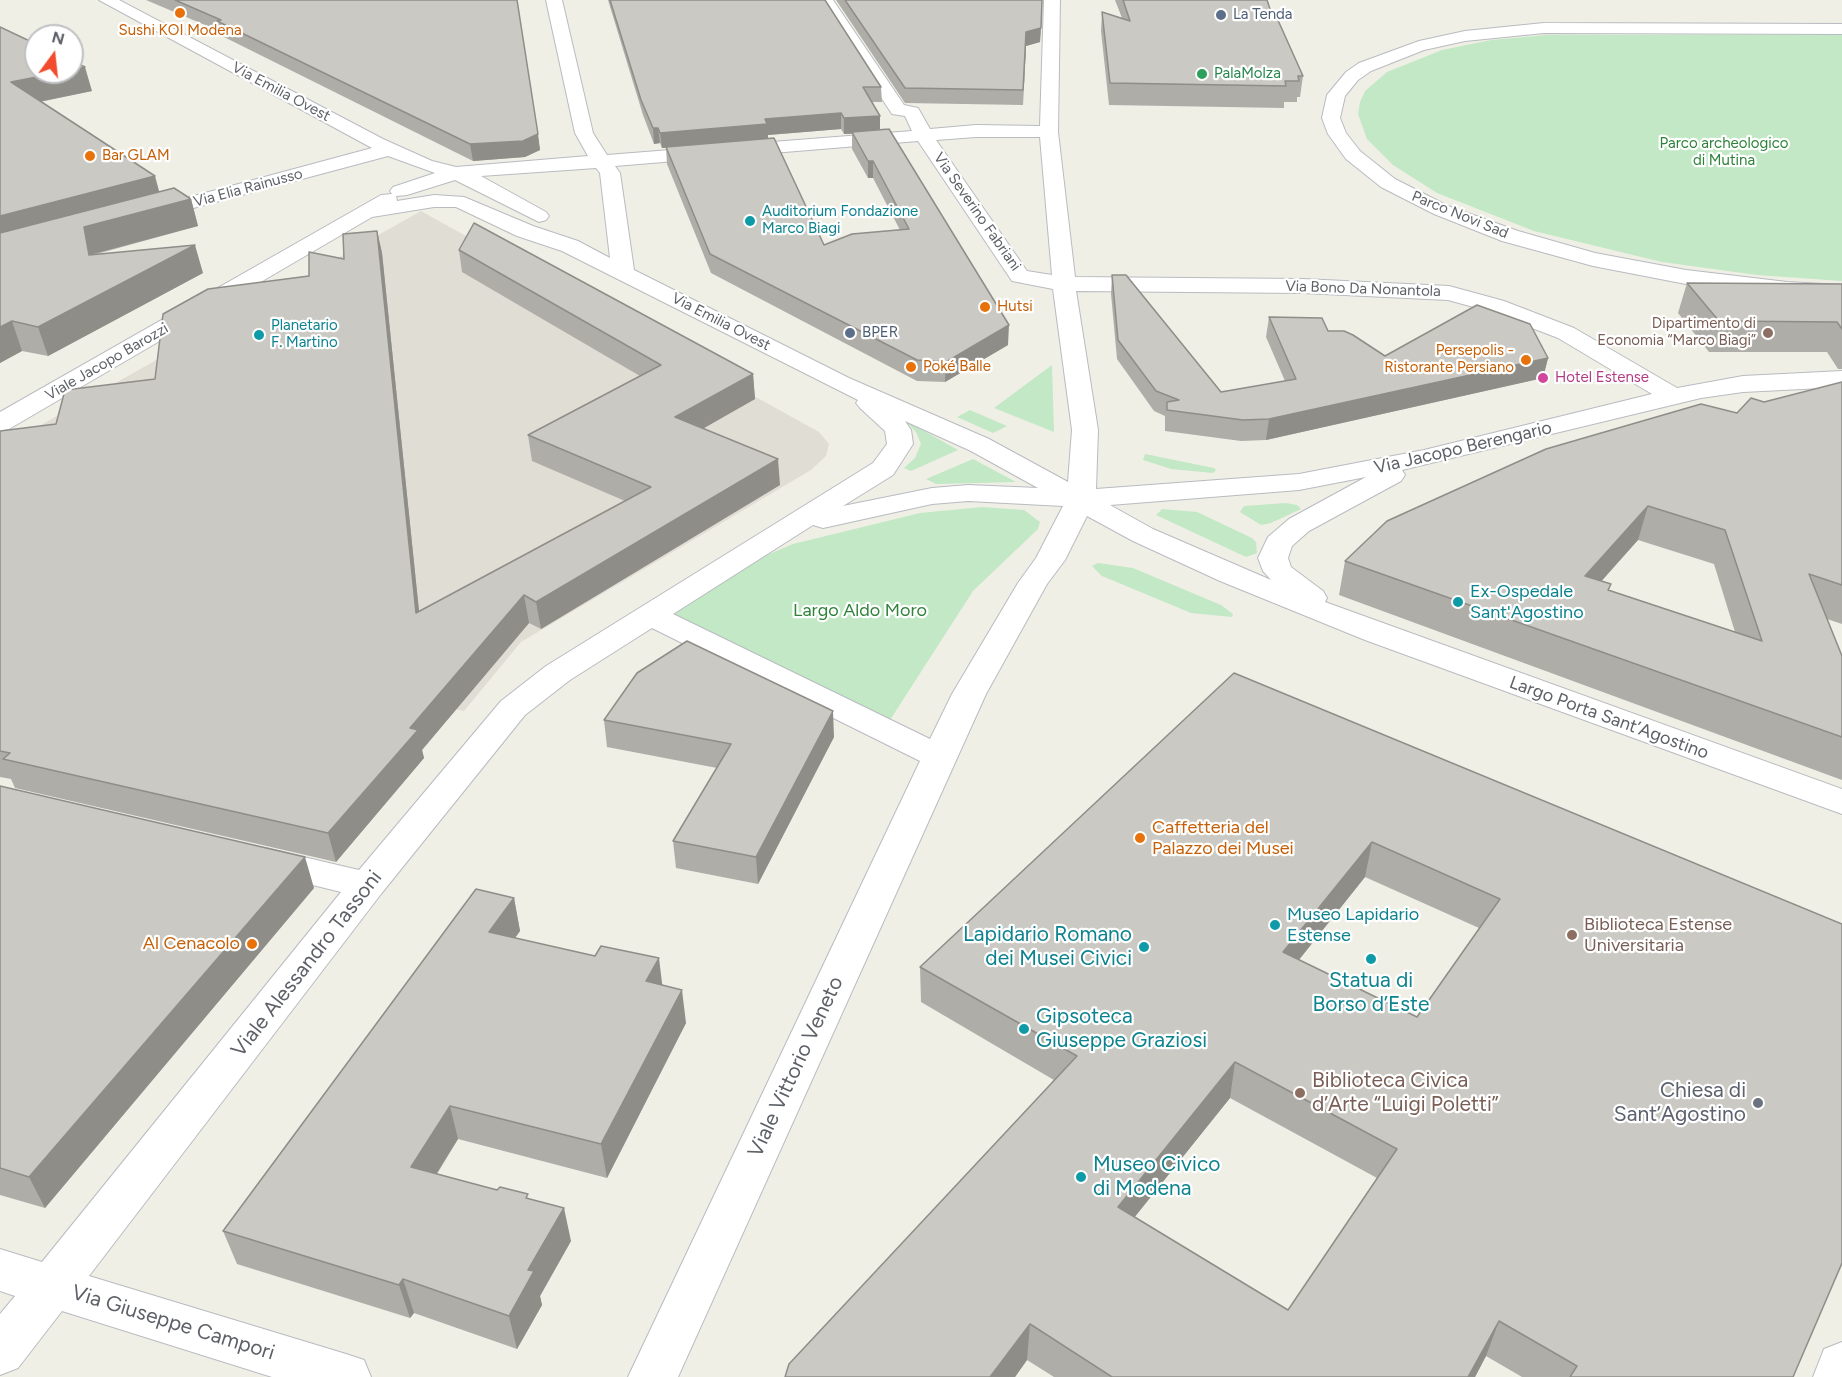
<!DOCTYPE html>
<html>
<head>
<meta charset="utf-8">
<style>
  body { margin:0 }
  #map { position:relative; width:1842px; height:1377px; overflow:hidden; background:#f0efe6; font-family:Figtree,sans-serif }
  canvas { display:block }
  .north { position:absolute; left:24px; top:24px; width:60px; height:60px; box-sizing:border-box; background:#fff; border:2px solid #bec0c2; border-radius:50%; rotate:15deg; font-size:16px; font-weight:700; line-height:24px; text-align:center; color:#5d6167 }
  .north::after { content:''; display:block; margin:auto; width:21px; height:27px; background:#f04c2d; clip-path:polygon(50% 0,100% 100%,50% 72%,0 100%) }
</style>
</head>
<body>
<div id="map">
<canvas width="1842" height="1377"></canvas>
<div class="north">N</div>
</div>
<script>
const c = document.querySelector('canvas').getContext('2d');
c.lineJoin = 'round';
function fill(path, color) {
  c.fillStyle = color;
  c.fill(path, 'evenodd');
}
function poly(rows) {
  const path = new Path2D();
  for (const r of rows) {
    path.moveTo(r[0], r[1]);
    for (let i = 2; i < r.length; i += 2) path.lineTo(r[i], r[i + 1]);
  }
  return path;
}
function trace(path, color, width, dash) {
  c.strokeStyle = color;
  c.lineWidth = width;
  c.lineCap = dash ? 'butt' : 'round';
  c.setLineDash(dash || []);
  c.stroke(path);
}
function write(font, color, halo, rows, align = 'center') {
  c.font = font + ' Figtree,sans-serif';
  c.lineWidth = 4.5;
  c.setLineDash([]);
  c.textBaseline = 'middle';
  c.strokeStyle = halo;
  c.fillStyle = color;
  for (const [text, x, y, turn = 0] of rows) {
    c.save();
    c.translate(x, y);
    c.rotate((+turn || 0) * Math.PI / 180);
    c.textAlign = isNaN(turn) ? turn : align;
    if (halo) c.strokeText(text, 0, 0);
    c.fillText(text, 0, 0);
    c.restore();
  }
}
const education = poly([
  [421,211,819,432,829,444,826,456,811,470,521,642,464,711,0,623,0,448]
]);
const green = poly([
  [1547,35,1842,35,1842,281,1757,275,1662,262,1534,231,1437,193,1393,165,1367,139,1358,114,1360,102,1365,91,1387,72,1442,50,1491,40],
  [1052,365,1054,432,994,408],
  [970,410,1007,426,993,433,957,417],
  [910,423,958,450,911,471,904,468,915,458,921,444,916,432,908,424],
  [1145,454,1214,468,1216,470,1213,473,1171,469,1143,460],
  [973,459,1016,482,936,484,926,479],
  [1286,503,1297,505,1301,509,1271,523,1261,525,1240,512,1244,506],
  [982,507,1024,510,1040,522,1038,529,973,591,890,720,667,612,755,560,793,544,920,513],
  [1162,509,1197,512,1252,538,1256,542,1257,553,1246,557,1156,515],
  [1098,563,1133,568,1221,605,1233,614,1232,617,1191,613,1102,576,1092,566]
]);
const minor = poly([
  [99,0,119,0,383,139,432,161,456,167,588,156,575,133,546,0,562,0,593,133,607,155,912,131,905,116,892,114,817,0,833,0,904,105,918,108,930,129,976,125,1040,126,1044,0,1060,0,1058,132,1075,277,1303,279,1449,286,1504,301,1574,328,1677,388,1743,376,1842,371,1842,387,1743,392,1701,398,1402,470,1405,475,1401,481,1309,531,1292,546,1288,558,1291,567,1323,591,1327,598,1325,602,1842,789,1842,814,1365,640,1220,581,1133,541,1087,516,1065,560,1047,584,986,694,678,1377,628,1377,920,761,652,628,570,680,525,715,381,894,89,1276,346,1354,364,1360,371,1377,272,1377,62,1311,18,1368,0,1375,0,1314,15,1296,0,1291,0,1249,42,1262,341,892,252,870,246,861,252,852,265,848,359,870,501,701,546,666,873,463,887,444,885,431,860,408,856,403,858,400,562,251,517,236,456,207,434,207,372,217,9,429,0,431,0,412,381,195,392,194,390,191,393,187,435,173,388,156,156,218,142,218,139,214,142,210,372,148,99,0],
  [976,137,1040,137,1052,275,1027,271,936,140,976,137],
  [918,141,1012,281,1053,289,1072,430,1068,482,989,439,849,378,634,270,620,173,615,166,918,141],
  [596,168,600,173,610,258,578,241,533,226,464,197,434,195,397,201,396,196,407,195,455,180,539,222,546,220,549,216,546,212,481,176,596,168],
  [1076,291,1303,293,1448,300,1488,311,1558,338,1652,394,1424,450,1299,474,1096,489,1098,430,1076,291],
  [905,421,971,451,1038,488,968,485,932,488,843,506,893,475,913,444,911,430,905,421],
  [1366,477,1289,519,1268,537,1258,558,1263,571,1271,580,1153,529,1110,505,1299,490,1366,477],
  [968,501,1063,506,1036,558,1018,583,952,694,930,739,673,614,813,525,823,528,932,504,968,501],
  [1544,23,1842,24,1842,34,1544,33,1465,41,1424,50,1371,71,1358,80,1345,96,1340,118,1346,133,1360,151,1395,179,1448,206,1518,231,1595,253,1686,270,1787,282,1842,285,1842,299,1787,296,1686,284,1593,266,1502,241,1434,214,1381,187,1346,159,1328,134,1322,118,1327,95,1346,72,1359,63,1419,41,1465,31,1544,23],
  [1842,1342,1842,1377,1813,1377,1824,1349,1842,1342]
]);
const wall = poly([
  [146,0,517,0,540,150,525,157,473,161,220,35,219,31],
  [608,0,825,0,881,87,882,102,872,102,880,130,1008,345,945,382,917,381,711,273,667,164,666,148,662,148,660,143,654,144,643,115],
  [841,129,844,134,852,134,852,149,868,178,873,178,900,230,824,245,768,139,768,135],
  [836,0,1042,0,1040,42,1026,46,1023,105,905,103],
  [1115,0,1267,0,1273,18,1303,76,1300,97,1297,97,1297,102,1284,102,1284,108,1109,105,1101,31,1102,12,1122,18],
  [0,27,92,91,40,102,160,192,191,199,198,226,93,255,203,273,48,356,22,351,0,363],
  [377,231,382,253,419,611,625,501,532,461,528,435,640,376,462,272,459,250,753,374,755,399,703,428,780,485,541,629,529,623,422,750,424,758,336,862,15,788,11,779,0,777,0,431,56,424,155,379,309,276,344,259],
  [1112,275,1221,392,1285,381,1266,337,1269,317,1328,331,1385,356,1548,358,1543,378,1266,440,1241,441,1165,431,1165,416,1154,411,1117,359,1111,294],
  [1687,283,1842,284,1842,369,1838,369,1827,352,1709,352,1678,313],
  [1842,382,1842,624,1827,619,1842,656,1842,780,1339,595,1345,561,1764,402],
  [1638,540,1714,564,1735,632,1609,590,1611,584,1601,581],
  [1234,673,1842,924,1793,1377,1522,1377,1486,1356,1475,1377,1054,1377,1027,1360,1015,1377,785,1377,1054,1080,921,1002,920,967],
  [1365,877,1479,928,1417,1017,1299,960],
  [1230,1098,1377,1178,1288,1310,1134,1217],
  [604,720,834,737,758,884,676,868,673,841,717,768,607,747],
  [0,786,314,888,45,1208,0,1195],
  [514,898,520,931,515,938,663,985,686,1023,607,1178,458,1139,437,1174,529,1199,571,1241,540,1296,542,1305,517,1349,414,1313,410,1318,237,1264,223,1231]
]);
const shadedWall = poly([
  [1041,28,1040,42,1026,46,1023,105,1026,32],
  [85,67,92,91,18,106,11,82,62,72,72,72,72,70],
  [841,113,841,129,768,135,768,140,662,148,660,133,765,119],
  [880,116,880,131,844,134,844,118],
  [653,128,658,128,660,143,654,144],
  [538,134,540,150,525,157,473,161,470,144],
  [868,161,873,161,873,178,868,178],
  [155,176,162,202,0,246,0,216],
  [191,199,198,226,89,255,84,227],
  [377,231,382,253,422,640,416,613],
  [195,245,203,273,48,356,38,327],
  [12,321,22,351,0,363,0,327],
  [1009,325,1008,345,945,382,946,362],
  [1548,358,1543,378,1266,440,1269,419],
  [753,374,755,399,678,443,675,417],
  [778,459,780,485,541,629,536,602],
  [1648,506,1638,540,1575,611,1585,576],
  [524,595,529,623,422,750,424,758,336,862,328,833,410,728],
  [833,711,834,737,758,884,756,857],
  [1372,842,1365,877,1277,987,1283,952],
  [305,857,314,888,45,1208,29,1177],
  [514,898,520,931,496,964,489,932],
  [659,958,663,991,646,981],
  [682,990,686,1023,607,1178,601,1144],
  [1235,1062,1230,1098,1114,1243,1118,1207],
  [450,1106,458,1139,420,1200,411,1167],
  [564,1208,571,1241,540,1296,542,1305,517,1349,509,1316,528,1270],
  [403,1279,414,1313,410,1318,399,1285],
  [1499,1321,1486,1356,1475,1377,1468,1377],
  [1030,1324,1027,1360,1015,1377,990,1377]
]);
const building = poly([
  [175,0,517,0,538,134,523,141,470,144,217,21,221,20,175,0],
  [610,0,825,0,881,87,863,87,880,116,844,118,841,113,765,119,767,124,660,133,658,128,653,128,641,100,610,0],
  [845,0,1042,0,1041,28,1026,32,1023,90,905,88,845,0],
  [1123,0,1267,0,1273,18,1277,18,1303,76,1298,76,1299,81,1285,81,1286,86,1110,83,1102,12,1130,21,1123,0],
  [0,27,36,44,36,72,62,72,11,82,155,176,0,216,0,27],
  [72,61,85,67,72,70,72,61],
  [889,129,1009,325,946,362,917,360,710,254,666,147,774,138,824,245,852,234,909,229,873,161,868,161,852,132,889,129],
  [174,188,191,199,84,227,89,255,195,245,38,327,12,321,0,327,0,233,174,188],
  [474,223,753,374,675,417,778,459,536,602,524,595,410,728,418,730,328,833,3,759,10,753,0,751,0,431,56,424,65,390,155,379,163,314,208,289,309,276,309,252,344,259,343,234,377,231,416,613,651,487,528,435,661,365,459,250,474,223],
  [1112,275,1126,275,1221,392,1296,379,1269,317,1322,318,1328,331,1344,331,1353,335,1385,356,1477,305,1530,324,1548,358,1269,419,1243,420,1167,410,1167,402,1179,400,1156,391,1118,340,1112,275],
  [1687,283,1842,284,1842,329,1837,322,1719,321,1687,283],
  [1842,382,1842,585,1809,574,1842,656,1842,737,1345,561,1387,521,1546,449,1701,404,1737,413,1751,398,1764,402,1842,382],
  [1648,506,1725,530,1762,641,1608,590,1611,584,1585,576,1648,506],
  [687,641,833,711,756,857,673,841,731,744,604,720,637,673,687,641],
  [1234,673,1842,924,1842,1263,1793,1377,1570,1377,1577,1366,1499,1321,1468,1377,1112,1377,1030,1324,990,1377,785,1377,789,1364,1077,1056,920,967,1234,673],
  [1372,842,1500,899,1417,1017,1283,952,1372,842],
  [1235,1062,1397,1149,1288,1310,1118,1207,1235,1062],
  [0,786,305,857,29,1177,0,1168,0,786],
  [476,889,514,898,489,932,595,956,601,946,659,958,646,981,682,990,601,1144,450,1106,411,1167,497,1190,500,1187,528,1194,526,1198,564,1208,528,1270,534,1271,509,1316,403,1279,399,1285,223,1231,476,889]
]);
const markers = [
  [180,13,6,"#e8710a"],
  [1221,15,6,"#5c6f8a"],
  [1202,74,6,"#2e9e5b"],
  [90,156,6,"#e8710a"],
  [750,221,6,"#0f9aa8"],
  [985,307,6,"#e8710a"],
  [850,333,6,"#5c6f8a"],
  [1768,333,6,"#8d6e63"],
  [259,335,6,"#0f9aa8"],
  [1526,360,6,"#e8710a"],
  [911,367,6,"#e8710a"],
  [1543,378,6,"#d1479c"],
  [1458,602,6,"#0f9aa8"],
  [1140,838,6,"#e8710a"],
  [1275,925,6,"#0f9aa8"],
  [1572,935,6,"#8d6e63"],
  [252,944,6,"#e8710a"],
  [1144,947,6,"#0f9aa8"],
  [1371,959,6,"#0f9aa8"],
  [1024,1029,6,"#0f9aa8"],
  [1300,1093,6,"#8d6e63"],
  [1758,1103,6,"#6b7280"],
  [1081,1177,6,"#0f9aa8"]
];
const farServicenames = [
  ["La Tenda",1233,15],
  ["BPER",862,333]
];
const farFoodnames = [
  ["Sushi KOI Modena",180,31,"center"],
  ["Bar GLAM",102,156],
  ["Hutsi",997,307],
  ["Persepolis -",1514,351,"right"],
  ["Ristorante Persiano",1514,368,"right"],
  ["Poké Balle",923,367]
];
const farLeisurenames = [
  ["PalaMolza",1214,74]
];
const farStreetnames = [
  ["Via Emilia Ovest",281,92,28],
  ["Via Elia Rainusso",248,188,-15],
  ["Via Severino Fabriani",977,212,55],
  ["Parco Novi Sad",1460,215,22],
  ["Via Bono Da Nonantola",1363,289,2],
  ["Via Emilia Ovest",721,322,27],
  ["Viale Jacopo Barozzi",107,362,-30]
];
const farParknames = [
  ["Parco archeologico",1724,144],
  ["di Mutina",1724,161]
];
const farCulturenames = [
  ["Auditorium Fondazione",762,212],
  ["Marco Biagi",762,229],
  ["Planetario",271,326],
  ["F. Martino",271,343]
];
const farEducationnames = [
  ["Dipartimento di",1756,324],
  ["Economia “Marco Biagi”",1756,341]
];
const farHotelnames = [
  ["Hotel Estense",1555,378]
];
const streetNames = [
  ["Via Jacopo Berengario",1463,448,-13],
  ["Largo Porta Sant’Agostino",1609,718,20]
];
const cultureNames = [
  ["Ex-Ospedale",1470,592],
  ["Sant'Agostino",1470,613],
  ["Museo Lapidario",1287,915],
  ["Estense",1287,936]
];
const parkNames = [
  ["Largo Aldo Moro",860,611]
];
const foodNames = [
  ["Caffetteria del",1152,828],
  ["Palazzo dei Musei",1152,849],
  ["Al Cenacolo",240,944,"right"]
];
const educationNames = [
  ["Biblioteca Estense",1584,925],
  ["Universitaria",1584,946]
];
const nearCulturenames = [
  ["Lapidario Romano",1132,935,"right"],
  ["dei Musei Civici",1132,959,"right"],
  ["Statua di",1371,981,"center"],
  ["Borso d’Este",1371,1005,"center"],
  ["Gipsoteca",1036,1017],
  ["Giuseppe Graziosi",1036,1041],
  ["Museo Civico",1093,1165],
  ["di Modena",1093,1189]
];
const nearStreetnames = [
  ["Viale Alessandro Tassoni",307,964,-52],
  ["Viale Vittorio Veneto",796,1067,-65],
  ["Via Giuseppe Campori",173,1323,17]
];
const nearEducationnames = [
  ["Biblioteca Civica",1312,1081],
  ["d’Arte “Luigi Poletti”",1312,1105]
];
const nearWorshipnames = [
  ["Chiesa di",1746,1091],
  ["Sant’Agostino",1746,1115]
];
fill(education, '#e0ded4');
fill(green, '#c2e8c5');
trace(minor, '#b8bbc0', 2);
fill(minor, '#fff');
fill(wall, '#afada8');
fill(shadedWall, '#8e8d88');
fill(building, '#cbc9c3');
trace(building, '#8e8d88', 1.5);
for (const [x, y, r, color] of markers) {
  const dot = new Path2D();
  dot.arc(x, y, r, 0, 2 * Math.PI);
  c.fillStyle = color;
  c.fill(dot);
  trace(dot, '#fff', 2);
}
write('15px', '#4e5e75', '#fff', farServicenames, 'left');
write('15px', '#c56008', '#fff', farFoodnames, 'left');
write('15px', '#27864d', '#fff', farLeisurenames, 'left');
write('15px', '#5d6167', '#fff', farStreetnames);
write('15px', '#30823b', '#fff', farParknames);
write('15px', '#0d838f', '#fff', farCulturenames, 'left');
write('15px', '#785e54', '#fff', farEducationnames, 'right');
write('15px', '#b23c85', '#fff', farHotelnames, 'left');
write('18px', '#5d6167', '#fff', streetNames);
write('18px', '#0d838f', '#fff', cultureNames, 'left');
write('18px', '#30823b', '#fff', parkNames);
write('18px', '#c56008', '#fff', foodNames, 'left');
write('18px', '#785e54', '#fff', educationNames, 'left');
write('21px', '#0d838f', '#fff', nearCulturenames, 'left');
write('21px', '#5d6167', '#fff', nearStreetnames);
write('21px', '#785e54', '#fff', nearEducationnames, 'left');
write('21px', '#5b616d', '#fff', nearWorshipnames, 'right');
</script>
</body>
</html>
